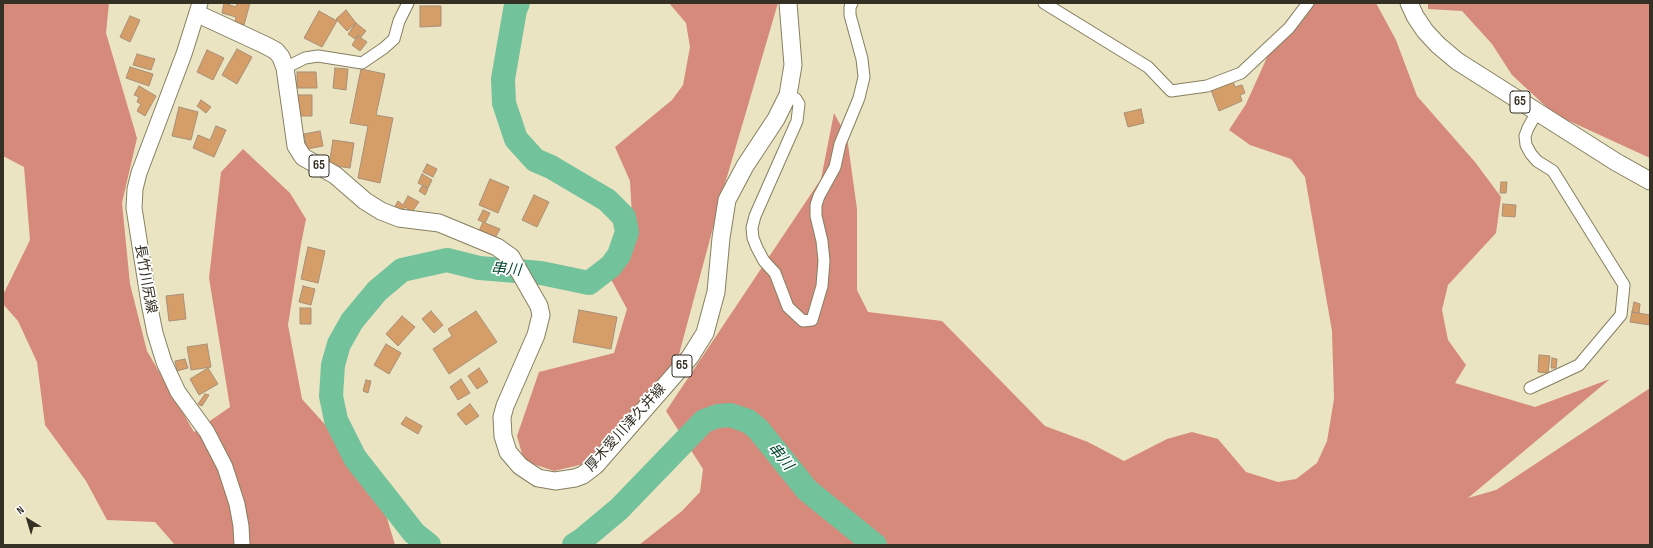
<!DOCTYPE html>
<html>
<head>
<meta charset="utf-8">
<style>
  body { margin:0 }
  #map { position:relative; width:1653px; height:548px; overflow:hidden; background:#ebe4c2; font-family:"Sofia Sans Condensed",sans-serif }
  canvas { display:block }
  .frame { position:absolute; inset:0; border:4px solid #343124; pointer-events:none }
  .north { position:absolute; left:8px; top:500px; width:40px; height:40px; -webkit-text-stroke:3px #fff; paint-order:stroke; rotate:322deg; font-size:11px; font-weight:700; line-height:16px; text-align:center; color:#343124 }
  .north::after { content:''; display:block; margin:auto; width:14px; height:18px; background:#343124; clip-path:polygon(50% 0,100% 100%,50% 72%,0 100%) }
</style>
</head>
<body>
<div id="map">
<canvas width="1653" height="548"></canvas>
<div class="frame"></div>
<div class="north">N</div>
</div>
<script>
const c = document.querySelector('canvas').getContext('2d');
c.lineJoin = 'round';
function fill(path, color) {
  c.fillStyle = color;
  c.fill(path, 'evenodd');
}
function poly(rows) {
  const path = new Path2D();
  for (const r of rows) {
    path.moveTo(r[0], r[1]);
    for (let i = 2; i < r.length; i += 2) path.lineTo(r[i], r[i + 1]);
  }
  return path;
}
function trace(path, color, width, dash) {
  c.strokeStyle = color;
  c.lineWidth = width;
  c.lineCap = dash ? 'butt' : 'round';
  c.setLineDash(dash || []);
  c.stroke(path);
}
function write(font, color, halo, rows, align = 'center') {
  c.font = font + ' "Sofia Sans Condensed","Noto Sans JP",sans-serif';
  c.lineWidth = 3.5;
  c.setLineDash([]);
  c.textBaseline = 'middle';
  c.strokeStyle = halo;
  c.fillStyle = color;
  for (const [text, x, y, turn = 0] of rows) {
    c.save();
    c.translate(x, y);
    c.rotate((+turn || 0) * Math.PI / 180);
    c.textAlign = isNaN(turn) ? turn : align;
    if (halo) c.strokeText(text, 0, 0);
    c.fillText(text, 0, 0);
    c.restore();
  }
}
const forest = poly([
  [3,3,109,3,106,33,137,138,122,203,130,284,147,351,194,432,230,407,209,278,221,172,243,149,290,193,306,219,301,244,288,325,302,399,339,440,387,518,395,545,175,545,155,522,107,520,86,481,45,425,37,362,18,321,3,304,3,295,30,240,24,167,3,156],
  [669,3,778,3,724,187,678,358,584,464,554,471,524,461,517,436,539,372,614,353,627,309,606,270,632,217,630,181,615,147,672,100,683,85,690,47,686,23],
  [1315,3,1376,3,1396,40,1417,96,1475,162,1501,197,1496,233,1448,285,1442,310,1448,340,1466,365,1455,383,1535,407,1610,379,1468,498,1496,490,1650,388,1650,545,639,545,682,511,700,492,703,469,666,411,821,179,834,113,847,137,857,209,857,290,868,312,942,321,1045,426,1088,442,1124,461,1167,439,1192,432,1218,439,1246,472,1278,482,1296,479,1317,463,1327,441,1334,399,1332,331,1305,177,1291,159,1250,145,1229,130,1246,104,1273,44,1303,11],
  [1428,3,1650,3,1650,158,1554,114,1512,75,1492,44,1462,11,1428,9]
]);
const river = poly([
  [429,545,414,533,355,458,336,420,331,396,333,365,339,344,352,321,377,291,402,270,447,260,479,268,541,273,589,283,611,266,619,255,627,232,624,217,607,200,551,167,535,160,516,139,504,103,503,79,515,10,518,3],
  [574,545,582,540,619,509,704,421,718,416,730,415,748,421,758,429,807,490,875,545]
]);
const building = poly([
  [224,3,236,7,237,3,250,3,244,25,235,22,236,17,222,13,224,3],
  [420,6,441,6,441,26,420,27,420,6],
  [346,10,356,23,347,31,336,19,346,10],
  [319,11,337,21,322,47,304,38,319,11],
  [130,16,140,20,130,42,120,37,130,16],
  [356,23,366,31,361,37,358,35,355,39,348,34,356,23],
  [358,36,367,42,360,51,352,45,358,36],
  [237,49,252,57,237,84,222,75,237,49],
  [207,50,224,58,213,80,197,72,207,50],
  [137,54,155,59,151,70,133,65,137,54],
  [130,67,153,74,149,86,126,78,130,67],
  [335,68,348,69,346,90,333,88,335,68],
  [361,69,385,74,376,115,393,118,380,183,358,178,368,126,350,123,361,69],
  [297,72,316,72,317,88,297,88,297,72],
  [1233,81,1235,87,1242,85,1245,93,1240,95,1242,101,1219,111,1211,90,1233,81],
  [139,86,156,96,145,116,137,111,141,104,137,102,139,97,134,95,139,86],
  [297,95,312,95,312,116,297,116,297,95],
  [201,100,211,107,206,113,197,106,201,100],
  [179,107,198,112,191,140,172,136,179,107],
  [1141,109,1144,123,1128,127,1124,113,1141,109],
  [216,126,226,130,214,157,193,148,198,135,210,140,216,126],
  [320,131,323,146,307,149,304,134,320,131],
  [333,140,354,143,350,168,329,165,333,140],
  [427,164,437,169,433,177,423,172,427,164],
  [422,174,432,180,428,188,418,183,422,174],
  [490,179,509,187,498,213,479,205,490,179],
  [1501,182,1507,182,1506,193,1500,193,1501,182],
  [422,186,428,189,425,195,419,191,422,186],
  [534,195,549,202,537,227,522,220,534,195],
  [408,196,419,202,412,212,405,207,401,213,394,208,398,201,403,205,408,196],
  [1503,204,1516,205,1515,217,1502,216,1503,204],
  [483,210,490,213,485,223,500,229,495,238,479,231,483,222,478,220,483,210],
  [308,247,325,251,318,283,301,279,308,247],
  [303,286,315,289,311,305,299,302,303,286],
  [183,294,186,319,169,321,166,296,183,294],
  [1634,302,1640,304,1639,313,1632,312,1634,302],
  [300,308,311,308,311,324,300,324,300,308],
  [579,310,617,317,611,349,573,342,579,310],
  [431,311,443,325,434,333,422,319,431,311],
  [476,311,497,342,449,374,433,349,452,336,448,329,476,311],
  [1632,312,1650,315,1650,325,1630,322,1632,312],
  [402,316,415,327,398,346,386,334,402,316],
  [207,344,211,367,191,370,187,347,207,344],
  [386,344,401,353,389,374,374,365,386,344],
  [1539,355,1550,356,1548,373,1538,372,1539,355],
  [1552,358,1557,359,1556,368,1551,368,1552,358],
  [185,359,188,368,177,371,175,361,185,359],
  [208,368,218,384,199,395,190,379,208,368],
  [479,368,488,382,477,389,468,376,479,368],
  [461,379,470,393,458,400,450,387,461,379],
  [366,380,371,381,368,393,363,391,366,380],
  [205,394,209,395,202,406,198,404,205,394],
  [470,404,479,416,466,425,457,414,470,404],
  [406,417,422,426,418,434,401,424,406,417]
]);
const minor = poly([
  [1044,3,1148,67,1171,91,1207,86,1241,73,1289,28,1308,3],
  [285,68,305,58,318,56,362,63,384,48,394,39,399,21,408,3],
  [788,95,796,99,799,104,797,121,755,216,752,228,753,238,757,248,764,261,775,273,788,307,803,321,812,320,822,286,824,261,822,241,816,216,816,205,819,196,835,167,840,144,859,98,864,77,862,59,850,15,850,7,852,3],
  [1530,388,1579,365,1621,315,1624,285,1553,171,1537,161,1531,154,1526,145,1525,136,1528,128,1537,112]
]);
const secondary = poly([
  [200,3,184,54,139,173,135,189,134,208,149,303,155,333,164,362,178,392,207,432,225,467,237,504,241,526,242,545]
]);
const primary = poly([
  [1409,3,1415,16,1425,31,1438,45,1457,61,1616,162,1650,181],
  [198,14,267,46,276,51,281,57,285,68,296,146,303,157,335,175,365,201,381,211,399,218,439,223,497,247,511,257,539,306,541,315,536,335,505,406,502,417,503,436,508,452,520,466,538,478,555,481,575,478,583,475,596,465,690,357,705,333,716,292,721,238,727,200,745,166,776,119,788,95,793,65,788,3]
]);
const shields = [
  [1520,102,20],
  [319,166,20],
  [682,366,20]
];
const shieldNames = [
  ["65",1520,102],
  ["65",319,166],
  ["65",682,366]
];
const streetNames = [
  ["長竹川尻線",145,279,80],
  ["厚木愛川津久井線",626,428,-48]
];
const waterNames = [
  ["串川",506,270,5],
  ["串川",780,457,51]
];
fill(forest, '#d68a7b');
trace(river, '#72c29c', 24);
fill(building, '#d59e69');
trace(building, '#a88f77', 1);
trace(minor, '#867f60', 13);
trace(secondary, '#867f60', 17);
trace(primary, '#867f60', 19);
trace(minor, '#fff', 11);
trace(secondary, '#fff', 15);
trace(primary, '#fff', 17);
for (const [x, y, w] of shields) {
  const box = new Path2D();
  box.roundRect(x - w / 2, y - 11, w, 22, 3);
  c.fillStyle = '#fff';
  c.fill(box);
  trace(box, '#343124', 1);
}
write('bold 13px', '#343124', null, shieldNames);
write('14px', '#343124', '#fff', streetNames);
write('italic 15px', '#074a32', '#fff', waterNames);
</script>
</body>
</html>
